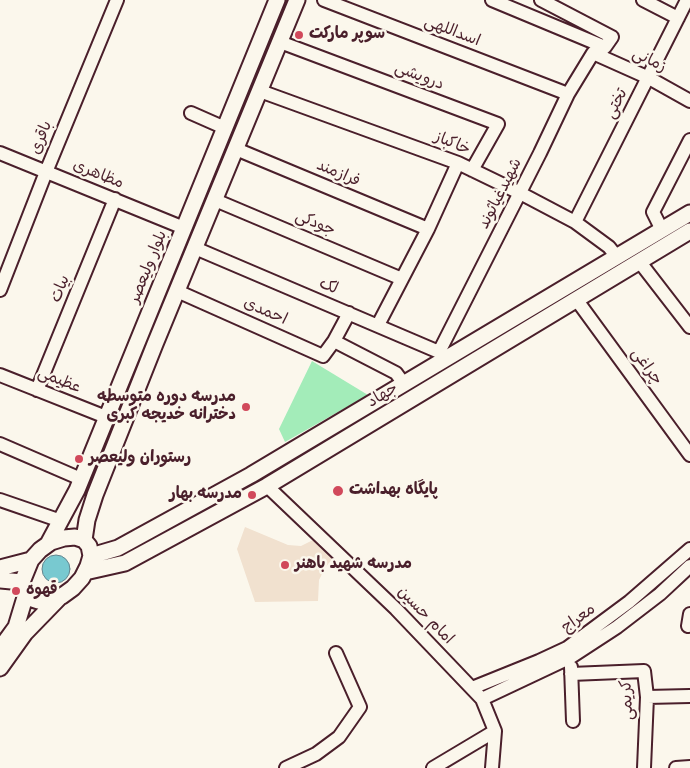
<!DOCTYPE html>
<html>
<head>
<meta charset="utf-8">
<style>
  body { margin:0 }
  canvas { display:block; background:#fbf7ec }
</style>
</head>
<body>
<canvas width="690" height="768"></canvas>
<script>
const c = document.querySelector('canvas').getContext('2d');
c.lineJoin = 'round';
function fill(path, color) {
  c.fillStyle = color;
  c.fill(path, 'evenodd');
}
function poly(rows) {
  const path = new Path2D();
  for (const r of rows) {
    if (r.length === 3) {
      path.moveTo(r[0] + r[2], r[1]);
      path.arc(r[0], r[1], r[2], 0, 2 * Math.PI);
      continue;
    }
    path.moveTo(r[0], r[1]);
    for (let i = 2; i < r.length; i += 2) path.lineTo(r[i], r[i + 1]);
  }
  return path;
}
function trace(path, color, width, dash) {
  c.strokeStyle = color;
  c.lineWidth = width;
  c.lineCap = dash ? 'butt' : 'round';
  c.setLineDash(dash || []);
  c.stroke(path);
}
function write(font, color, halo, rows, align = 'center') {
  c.font = font + ' Mynerve,"Playpen Sans Arabic",sans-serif';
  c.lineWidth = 5;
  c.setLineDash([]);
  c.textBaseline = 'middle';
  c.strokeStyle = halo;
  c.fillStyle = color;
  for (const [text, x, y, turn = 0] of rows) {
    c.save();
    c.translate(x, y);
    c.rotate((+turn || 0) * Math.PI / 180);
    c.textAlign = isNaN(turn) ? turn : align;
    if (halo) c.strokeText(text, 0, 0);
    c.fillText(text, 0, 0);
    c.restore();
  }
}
const built = poly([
  [245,527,288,545,301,546,317,538,334,557,325,568,319,580,318,601,255,602,237,549]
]);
const green = poly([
  [312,361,368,395,285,442,279,429]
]);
const water = poly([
  [56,569,14]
]);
const minor = poly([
  [324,0,568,94],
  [492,0,605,47,612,37,541,0],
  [643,0,678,18],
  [280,42,498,124,472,170],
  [260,91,458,163,520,193,575,222,609,247,617,257],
  [191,113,225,128],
  [236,149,428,229],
  [0,153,184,228],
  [215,200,402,279],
  [575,222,687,0],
  [662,230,653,212,690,140],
  [195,248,439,352,443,358],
  [639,261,690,327],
  [0,290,46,172,117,0],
  [177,291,323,356,334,341,349,313],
  [576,299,690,455],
  [378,325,428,229,458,163],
  [334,341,396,373,404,384],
  [439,352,540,153,568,94,593,53,649,78,690,101],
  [0,375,106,417],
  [37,390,115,199],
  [0,444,81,479],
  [267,486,396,609,482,699,495,731,492,768],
  [0,500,61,521],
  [688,626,690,614],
  [571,667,573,721],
  [571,674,644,671,647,697,644,768],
  [472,688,539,661,567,648,629,602,690,549],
  [647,697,690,696],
  [482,699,571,657,617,627,660,594,690,566],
  [286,768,316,754,339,737,360,707,336,653],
  [433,768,495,731],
  [676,768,690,767]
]);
const major = poly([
  [75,537,84,540,89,546,91,556,88,566,82,578,73,588,62,596,49,600,38,601,29,598,24,591,22,582,31,560,40,550,51,542,64,538,75,537],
  [84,540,87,520,95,495,155,344,297,0],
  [48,544,77,490,277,0],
  [91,556,118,548,251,475,690,213],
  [0,568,31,560],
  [85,572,125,563,267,486,690,231],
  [0,580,22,582],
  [0,649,16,627,26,594],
  [0,668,25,633,59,598]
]);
const markers = [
  [299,35,5,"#d1495b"],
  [246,407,5,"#d1495b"],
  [79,459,5,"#d1495b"],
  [338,491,6,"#d1495b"],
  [252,495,5,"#d1495b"],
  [285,565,5,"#d1495b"],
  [16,591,5,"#d1495b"]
];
const streetNames = [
  ["اسداللهی",452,32,21],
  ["زمانی",649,61,26],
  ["درویشی",419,77,21],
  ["تختی",617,104,-63],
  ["باقری",42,138,-68],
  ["خاکباز",452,144,23],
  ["فرازمند",338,174,23],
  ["مظاهری",98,175,22],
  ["شهید‌غیاثوند",501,194,-63],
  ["جودکی",315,224,23],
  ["بلوار ولیعصر",149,267,-68],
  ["لک",328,287,23],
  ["بیات",61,289,-68],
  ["احمدی",265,312,24],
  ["چراغی",646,367,54],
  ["عظیمی",59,381,22],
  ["جهاد",383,396,-31],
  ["امام حسین",425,616,46],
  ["معراج",579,619,-36],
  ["کریمی",628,700,-93]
];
const poiNames = [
  ["سوپر مارکت",309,35],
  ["مدرسه دوره متوسطه",236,398,"right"],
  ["دخترانه خدیجه کبری",236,416,"right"],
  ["رستوران ولیعصر",89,459],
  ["پایگاه بهداشت",349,491],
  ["مدرسه بهار",242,495,"right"],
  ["مدرسه شهید باهنر",295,565],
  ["قهوه",26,591]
];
fill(built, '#f1e1cf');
fill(green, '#a3ecb9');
fill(water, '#78c9d0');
trace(water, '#66858e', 1);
trace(minor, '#4a1f2b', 16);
trace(major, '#4a1f2b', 19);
trace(minor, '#fbf7ec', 12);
trace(major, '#fbf7ec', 15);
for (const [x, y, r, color] of markers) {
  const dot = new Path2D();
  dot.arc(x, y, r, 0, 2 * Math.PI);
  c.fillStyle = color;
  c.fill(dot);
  trace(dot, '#fbf7ec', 2);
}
write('16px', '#4a1f2b', '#fbf7ec', streetNames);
write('bold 16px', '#4a1f2b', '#fbf7ec', poiNames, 'left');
</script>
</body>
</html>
